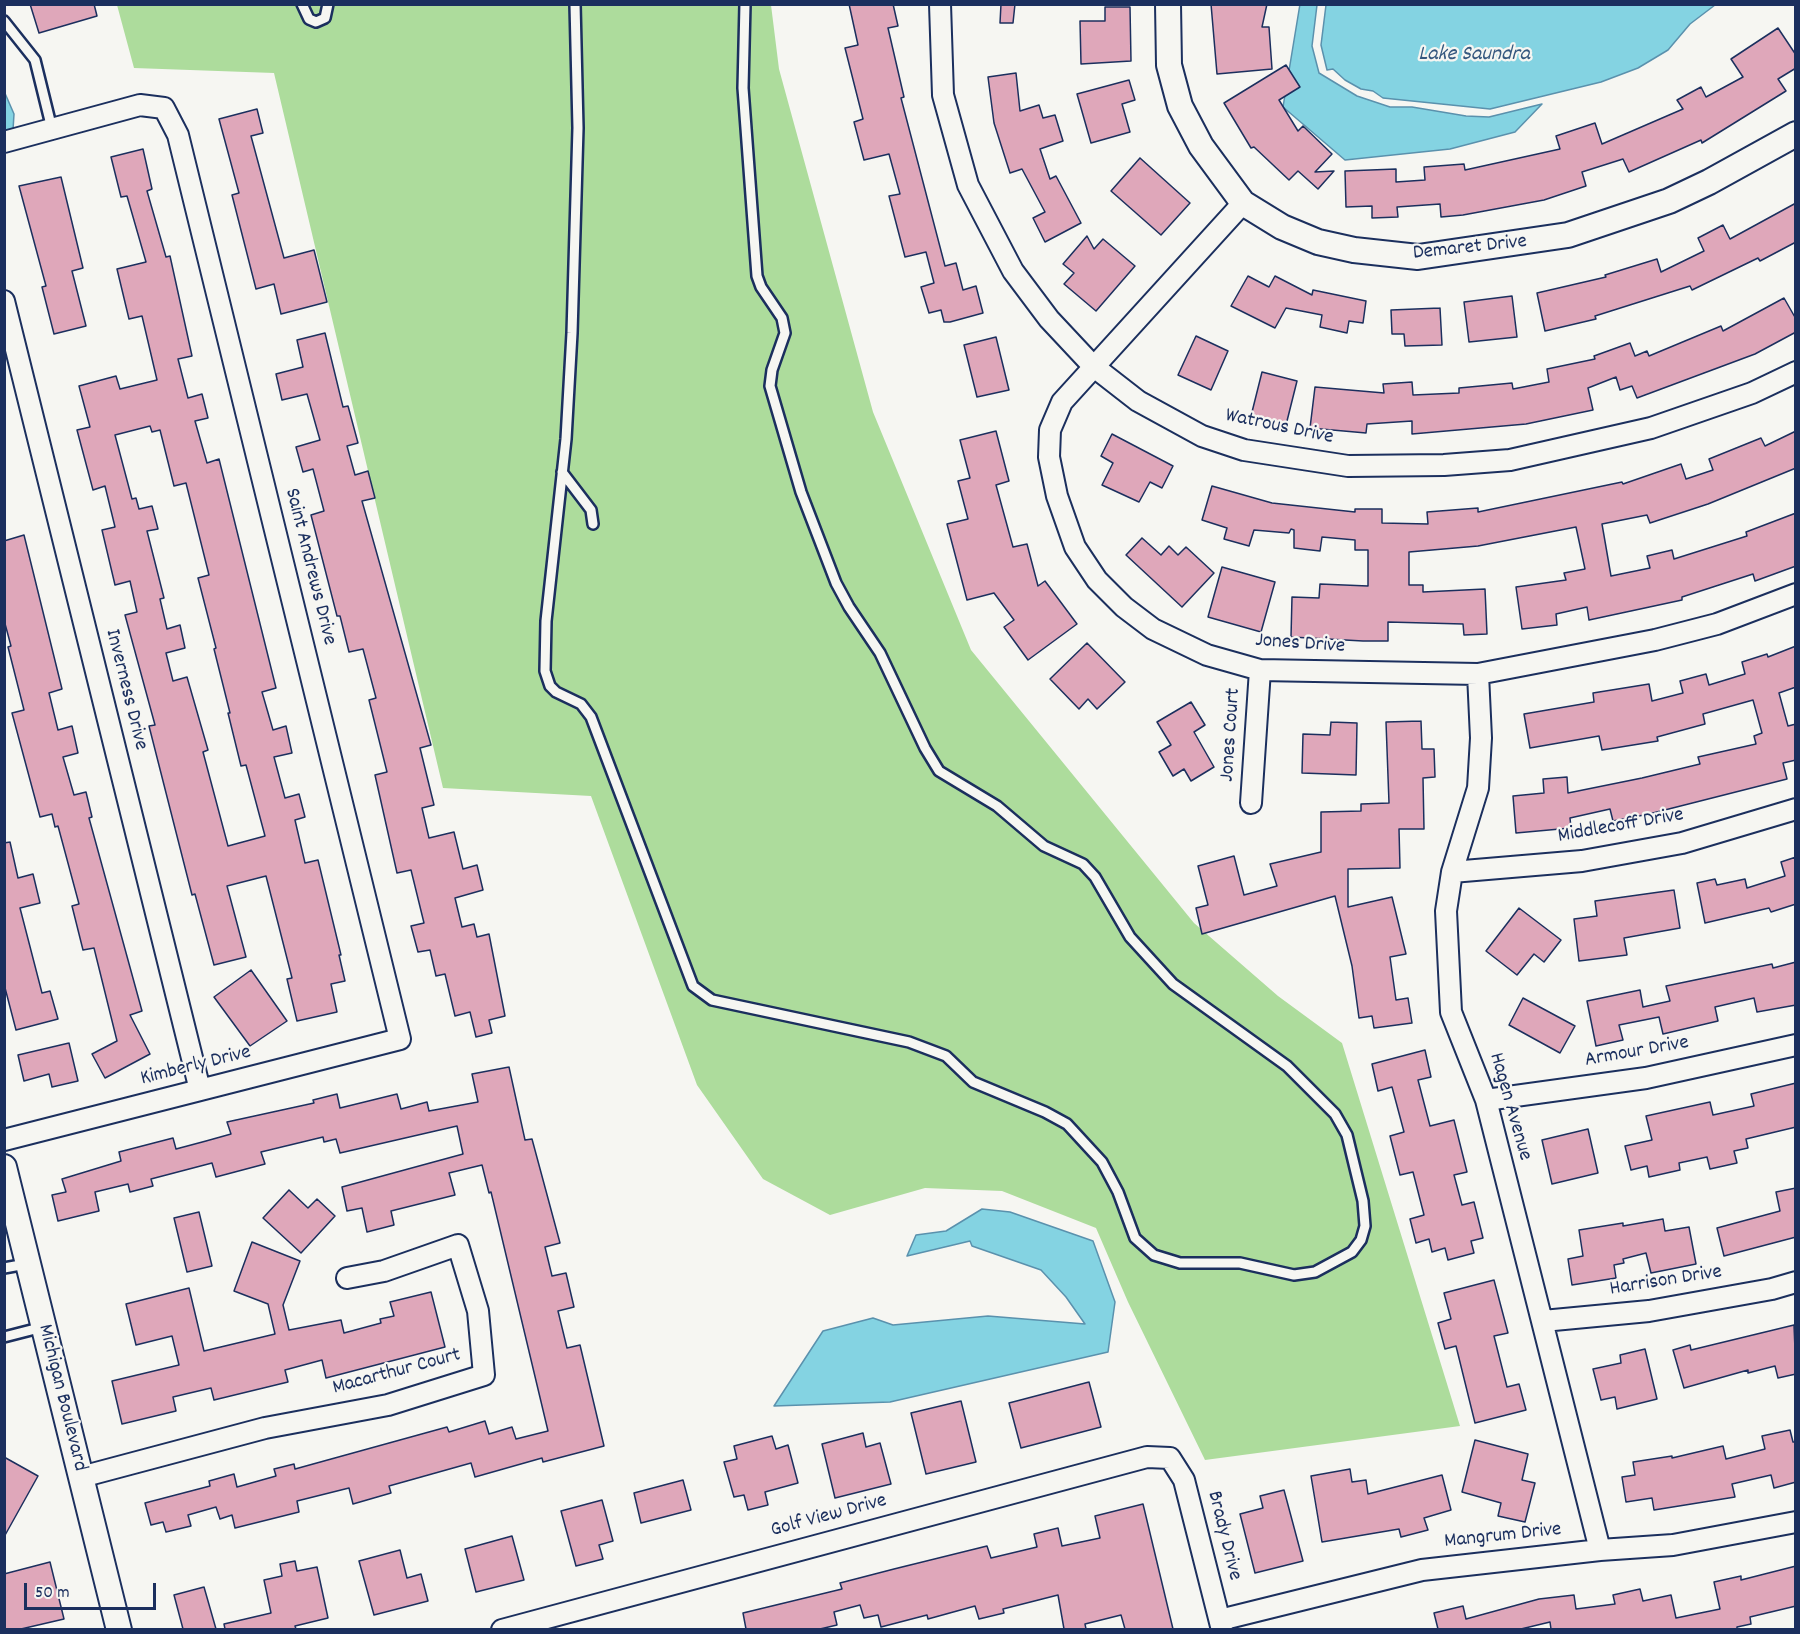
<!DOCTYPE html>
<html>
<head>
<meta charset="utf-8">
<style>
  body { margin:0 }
  #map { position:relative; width:1800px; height:1634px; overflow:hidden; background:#f6f6f2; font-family:Dekko,sans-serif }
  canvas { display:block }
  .frame { position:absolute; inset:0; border:6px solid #1b2f5e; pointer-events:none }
  .scale { position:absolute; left:24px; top:1583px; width:132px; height:27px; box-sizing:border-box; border:3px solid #1b2f5e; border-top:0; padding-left:8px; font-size:18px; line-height:21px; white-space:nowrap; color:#1b2f5e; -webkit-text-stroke:4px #f6f6f2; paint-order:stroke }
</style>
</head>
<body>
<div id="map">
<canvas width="1800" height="1634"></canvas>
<div class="frame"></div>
<div class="scale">50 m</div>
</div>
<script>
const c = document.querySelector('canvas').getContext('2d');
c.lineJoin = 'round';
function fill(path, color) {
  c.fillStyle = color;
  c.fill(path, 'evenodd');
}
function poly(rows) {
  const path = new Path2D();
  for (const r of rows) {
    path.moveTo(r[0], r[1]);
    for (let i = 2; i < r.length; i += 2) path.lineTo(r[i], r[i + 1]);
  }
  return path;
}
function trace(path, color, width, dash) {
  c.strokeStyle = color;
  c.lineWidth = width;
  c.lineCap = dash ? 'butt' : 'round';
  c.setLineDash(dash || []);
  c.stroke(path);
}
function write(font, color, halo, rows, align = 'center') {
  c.font = font + ' Dekko,sans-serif';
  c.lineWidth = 4.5;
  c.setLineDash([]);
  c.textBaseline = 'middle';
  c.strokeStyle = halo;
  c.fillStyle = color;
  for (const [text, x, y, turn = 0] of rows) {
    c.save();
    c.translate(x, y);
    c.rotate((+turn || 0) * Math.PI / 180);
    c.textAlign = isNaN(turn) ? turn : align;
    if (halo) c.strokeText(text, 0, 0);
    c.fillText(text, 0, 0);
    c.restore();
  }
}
const green = poly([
  [117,5,771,5,779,69,873,412,971,650,1194,923,1278,996,1342,1043,1460,1426,1205,1460,1128,1302,1096,1228,1002,1191,925,1188,830,1215,763,1179,697,1085,591,796,443,788,274,73,134,68]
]);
const water = poly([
  [1300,4,1317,5,1312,46,1319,73,1357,96,1390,107,1412,107,1466,116,1489,117,1542,104,1515,132,1450,149,1345,160,1283,107,1300,4],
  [1326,5,1326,4,1715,5,1690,24,1668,50,1638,68,1601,82,1490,109,1383,98,1373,91,1361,89,1345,80,1333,69,1327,70,1321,45,1326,5],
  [4,91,14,114,13,130,4,132,4,91],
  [982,1209,1010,1212,1093,1241,1115,1302,1108,1352,890,1402,774,1406,823,1331,873,1318,893,1325,988,1316,1085,1324,1066,1297,1041,1270,972,1246,970,1241,907,1256,916,1235,946,1231,982,1209]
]);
const building = poly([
  [30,4,94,4,97,16,39,33,30,4],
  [849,4,893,4,898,26,888,28,904,97,901,98,945,266,956,263,963,290,976,286,983,313,950,322,944,322,941,310,929,313,921,287,934,283,926,252,905,257,889,196,900,194,889,154,864,160,854,122,863,119,845,48,858,45,849,4],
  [1001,4,1015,4,1013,23,1000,23,1001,4],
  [1211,4,1267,4,1262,27,1269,27,1272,69,1217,74,1211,4],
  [1105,7,1130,7,1131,61,1081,64,1080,21,1105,21,1105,7],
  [1778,28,1796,55,1796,68,1778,79,1786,91,1702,143,1701,140,1629,172,1623,159,1582,172,1586,186,1544,200,1463,215,1441,217,1440,204,1397,207,1398,217,1372,218,1372,206,1346,207,1345,171,1396,169,1396,182,1425,180,1424,167,1464,164,1465,170,1560,149,1556,136,1595,123,1602,144,1683,109,1677,100,1701,87,1706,97,1743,77,1731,59,1778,28],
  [1286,65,1300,87,1279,100,1298,131,1303,126,1332,154,1315,172,1334,171,1318,189,1298,171,1289,180,1254,147,1251,148,1224,103,1286,65],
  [1016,73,1020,111,1039,105,1043,118,1055,115,1063,141,1040,149,1050,179,1056,176,1081,223,1045,242,1033,218,1045,212,1022,169,1010,173,994,123,988,77,1016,73],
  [1129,80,1135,100,1122,104,1130,132,1091,143,1077,94,1129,80],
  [257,109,263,133,251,136,284,258,314,250,327,302,281,314,274,284,256,289,232,195,239,193,219,119,257,109],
  [143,149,152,189,147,191,166,257,170,256,192,356,178,359,188,398,202,394,208,418,195,421,207,463,219,459,276,688,262,692,273,730,286,726,292,753,274,757,285,798,299,794,305,817,295,820,305,863,318,860,341,955,339,955,345,981,331,984,337,1012,297,1021,287,979,292,978,266,876,227,886,246,957,214,965,195,894,192,895,149,726,155,725,125,615,137,612,130,581,115,585,102,530,115,527,105,486,93,490,77,430,90,427,79,386,116,376,120,389,157,380,142,316,129,319,117,269,146,262,127,196,121,197,111,157,143,149],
  [150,426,152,432,160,430,174,486,186,483,209,575,198,578,216,648,214,649,230,713,228,713,241,766,246,765,265,836,228,846,203,752,208,750,187,677,173,681,166,653,185,648,180,625,167,629,160,599,164,598,147,531,158,529,152,506,139,509,136,498,132,499,115,435,150,426],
  [1140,158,1190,203,1161,235,1111,191,1140,158],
  [61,177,83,268,72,271,86,326,54,334,42,287,46,286,19,186,61,177],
  [1796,203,1796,242,1760,261,1758,258,1692,290,1690,286,1595,316,1596,319,1545,331,1537,293,1606,277,1605,275,1657,259,1661,272,1704,251,1698,238,1723,225,1730,239,1796,203],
  [1087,236,1094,249,1103,239,1135,266,1096,311,1064,284,1074,273,1063,264,1087,236],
  [1248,276,1269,287,1275,276,1312,295,1313,290,1366,301,1363,323,1349,321,1347,333,1320,327,1322,315,1286,308,1275,328,1231,306,1248,276],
  [1512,296,1517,337,1469,342,1464,302,1512,296],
  [1784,298,1796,319,1796,332,1755,354,1637,398,1632,386,1620,390,1616,377,1588,388,1593,410,1526,424,1412,434,1412,421,1367,424,1366,433,1310,428,1315,387,1384,393,1383,384,1412,382,1413,395,1459,393,1459,388,1512,383,1513,389,1549,382,1547,369,1595,359,1594,356,1630,343,1635,356,1647,351,1649,356,1721,326,1723,331,1784,298],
  [1440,308,1442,345,1405,346,1404,334,1392,334,1391,310,1440,308],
  [325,333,343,407,348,406,358,443,347,446,355,475,368,471,375,498,362,501,431,745,420,748,434,805,422,808,429,838,454,832,463,869,477,865,483,890,455,898,462,927,474,924,477,937,489,934,505,1016,489,1020,492,1033,476,1037,470,1012,455,1016,445,974,436,976,430,950,418,952,411,926,424,923,411,870,397,873,375,775,387,772,369,700,376,698,363,649,349,652,340,616,337,616,311,515,324,511,313,469,303,472,296,447,320,440,307,394,282,400,276,374,303,367,297,340,325,333],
  [1196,336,1228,351,1211,390,1178,375,1196,336],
  [996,337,1009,390,977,397,964,345,996,337],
  [1262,372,1297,381,1286,425,1251,416,1262,372],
  [996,431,1009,481,996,485,1013,547,1027,544,1038,586,1045,581,1077,624,1028,660,1004,627,1014,620,994,593,967,600,947,524,968,519,958,481,970,478,960,440,996,431],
  [1796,431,1796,468,1708,504,1650,523,1647,515,1602,524,1611,576,1650,568,1647,556,1672,550,1674,559,1747,536,1746,532,1796,513,1796,566,1755,581,1753,574,1682,597,1682,600,1589,620,1587,607,1556,614,1557,625,1522,629,1516,587,1566,580,1564,573,1585,569,1576,527,1478,546,1409,552,1409,585,1423,585,1423,592,1485,589,1487,634,1464,635,1463,624,1388,622,1388,641,1363,641,1291,637,1292,597,1319,598,1320,584,1368,586,1368,550,1355,550,1355,540,1322,537,1320,551,1294,548,1294,530,1291,529,1289,533,1254,530,1249,546,1224,539,1227,528,1202,520,1212,486,1272,503,1355,512,1355,509,1382,509,1382,523,1428,524,1427,512,1478,508,1478,512,1622,482,1623,484,1681,464,1686,479,1713,470,1709,459,1761,438,1765,446,1796,431],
  [1112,434,1173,466,1162,488,1150,482,1139,502,1102,485,1113,463,1101,456,1112,434],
  [24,535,62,689,49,693,58,730,72,726,78,753,63,757,74,795,86,792,92,817,89,818,142,1011,130,1015,150,1054,105,1078,92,1054,117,1041,94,948,83,950,72,906,79,904,58,826,55,827,52,814,40,817,12,713,24,710,8,647,11,646,4,620,4,541,24,535],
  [1142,538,1161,555,1169,546,1178,555,1186,547,1214,573,1182,607,1126,555,1142,538],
  [1222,567,1275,582,1261,632,1208,617,1222,567],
  [1087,643,1125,682,1097,709,1088,699,1079,709,1050,679,1087,643],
  [1796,646,1796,687,1779,693,1788,726,1796,724,1796,760,1783,763,1787,779,1649,814,1613,821,1610,809,1570,818,1571,828,1516,833,1513,796,1544,793,1543,779,1567,777,1568,793,1642,778,1700,764,1698,757,1756,744,1754,736,1762,733,1753,700,1703,714,1705,724,1657,737,1658,741,1602,750,1599,736,1530,748,1524,714,1594,702,1593,693,1649,684,1652,701,1683,693,1680,681,1706,674,1709,685,1745,674,1742,662,1767,654,1768,657,1796,646],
  [1191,702,1205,725,1194,732,1214,767,1191,781,1184,769,1173,776,1159,752,1171,745,1157,722,1191,702],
  [1421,721,1422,749,1434,749,1435,777,1423,778,1424,829,1399,829,1400,868,1348,869,1348,907,1392,897,1406,954,1390,957,1396,1000,1408,998,1412,1023,1374,1028,1372,1016,1359,1018,1352,966,1335,896,1202,934,1196,908,1208,905,1198,866,1234,856,1244,895,1277,886,1270,864,1321,852,1321,812,1361,811,1361,804,1389,803,1386,722,1421,721],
  [1331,722,1357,723,1356,775,1302,773,1303,734,1330,735,1331,722],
  [10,842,18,878,33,874,40,903,20,908,42,993,50,991,58,1019,16,1030,4,984,4,843,10,842],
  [1796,857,1796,904,1771,912,1769,908,1705,923,1697,883,1715,879,1717,885,1745,879,1747,888,1785,876,1781,862,1796,857],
  [1674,890,1680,928,1624,938,1627,955,1579,961,1574,919,1597,916,1595,901,1674,890],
  [1519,908,1561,940,1544,962,1534,954,1517,975,1486,951,1519,908],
  [1796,962,1796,1005,1757,1012,1754,998,1715,1007,1718,1021,1663,1034,1659,1017,1619,1025,1623,1040,1596,1046,1587,1001,1640,990,1643,1007,1670,1001,1666,986,1772,964,1773,968,1796,962],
  [251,970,287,1021,250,1046,214,997,251,970],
  [1523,998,1575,1026,1560,1053,1509,1025,1523,998],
  [69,1043,78,1081,52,1087,49,1074,24,1081,18,1055,69,1043],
  [1425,1050,1431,1077,1418,1080,1430,1126,1454,1120,1467,1172,1454,1175,1462,1205,1474,1202,1483,1238,1471,1241,1474,1253,1448,1260,1445,1248,1432,1252,1429,1239,1416,1243,1410,1219,1424,1215,1413,1172,1400,1175,1390,1136,1404,1132,1392,1087,1378,1091,1372,1064,1425,1050],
  [509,1067,525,1140,532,1139,560,1243,545,1247,552,1276,566,1273,574,1307,558,1311,567,1348,580,1345,604,1446,543,1462,542,1458,475,1477,471,1463,389,1486,391,1493,353,1504,349,1488,297,1501,299,1512,235,1528,232,1515,220,1519,216,1507,188,1515,191,1526,166,1532,163,1522,151,1525,145,1503,210,1486,209,1481,234,1474,237,1487,276,1476,274,1469,294,1464,295,1469,447,1427,449,1432,485,1421,489,1434,512,1427,516,1439,548,1431,491,1192,489,1193,482,1165,449,1173,455,1195,391,1211,394,1225,367,1232,362,1208,347,1211,342,1187,463,1154,457,1126,340,1153,336,1139,324,1142,323,1137,261,1152,265,1164,216,1177,212,1163,151,1179,153,1186,130,1192,128,1184,95,1192,99,1211,58,1221,52,1195,66,1192,62,1179,121,1161,119,1152,173,1138,176,1149,206,1141,231,1134,227,1122,314,1103,313,1100,337,1094,340,1108,397,1094,401,1109,427,1102,429,1111,478,1102,472,1074,509,1067],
  [1796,1083,1796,1127,1746,1139,1748,1148,1734,1151,1737,1163,1710,1169,1707,1157,1679,1163,1680,1170,1649,1177,1647,1166,1631,1170,1625,1146,1652,1140,1646,1116,1710,1102,1713,1115,1754,1106,1751,1094,1796,1083],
  [1588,1129,1598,1173,1552,1184,1542,1140,1588,1129],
  [1796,1188,1796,1237,1724,1256,1717,1228,1780,1211,1776,1192,1796,1188],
  [289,1190,308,1208,317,1199,335,1216,301,1253,263,1218,289,1190],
  [199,1212,212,1266,187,1272,174,1218,199,1212],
  [1663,1219,1665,1231,1689,1227,1696,1264,1651,1273,1646,1253,1623,1259,1624,1263,1614,1265,1616,1278,1572,1285,1568,1259,1583,1256,1579,1230,1623,1223,1623,1226,1663,1219],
  [252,1242,300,1261,283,1305,289,1330,341,1320,344,1333,381,1323,380,1319,394,1316,390,1302,431,1292,445,1347,326,1378,322,1360,285,1370,288,1382,214,1400,211,1388,173,1397,176,1411,122,1424,112,1381,179,1365,172,1336,136,1345,126,1304,189,1288,204,1351,275,1334,268,1304,234,1291,252,1242],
  [1494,1280,1508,1333,1494,1336,1507,1387,1519,1384,1526,1410,1475,1423,1456,1346,1445,1349,1438,1323,1451,1319,1444,1293,1494,1280],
  [1794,1325,1796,1374,1778,1378,1775,1366,1748,1373,1748,1370,1684,1388,1673,1350,1690,1345,1691,1350,1794,1325],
  [1645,1349,1657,1399,1617,1409,1615,1397,1601,1400,1593,1369,1621,1363,1620,1355,1645,1349],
  [1089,1382,1101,1427,1021,1448,1009,1403,1089,1382],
  [961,1401,976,1462,926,1474,911,1413,961,1401],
  [1790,1430,1793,1442,1796,1442,1796,1482,1774,1488,1771,1475,1732,1484,1735,1497,1654,1510,1652,1498,1626,1502,1622,1477,1635,1475,1633,1462,1672,1456,1672,1458,1723,1446,1726,1459,1765,1449,1762,1436,1790,1430],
  [863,1433,866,1447,880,1443,891,1484,835,1498,822,1444,863,1433],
  [772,1436,776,1449,788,1445,798,1483,765,1492,768,1505,748,1510,744,1495,734,1497,724,1462,737,1459,734,1446,772,1436],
  [1475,1440,1528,1454,1522,1480,1535,1483,1525,1522,1498,1516,1501,1503,1462,1492,1475,1440],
  [4,1457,38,1476,4,1537,4,1457],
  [1350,1469,1352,1482,1366,1480,1368,1494,1442,1475,1451,1510,1424,1518,1428,1530,1401,1537,1399,1529,1322,1542,1311,1476,1350,1469],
  [683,1480,691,1510,641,1523,634,1493,683,1480],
  [1284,1490,1303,1561,1255,1573,1240,1514,1263,1508,1260,1496,1284,1490],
  [602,1500,613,1541,599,1545,603,1559,576,1566,561,1511,602,1500],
  [1143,1504,1173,1629,1125,1629,1121,1615,1085,1624,1086,1629,1064,1629,1058,1595,1003,1609,1004,1613,979,1619,975,1606,928,1619,927,1615,881,1627,878,1615,864,1618,860,1605,834,1612,837,1625,820,1629,746,1629,743,1613,842,1589,840,1583,894,1569,987,1546,991,1558,1037,1547,1034,1534,1058,1528,1062,1546,1100,1538,1095,1516,1143,1504],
  [512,1536,524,1580,476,1592,465,1549,512,1536],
  [400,1550,407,1578,421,1574,428,1601,374,1615,359,1561,400,1550],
  [295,1561,297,1571,317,1567,328,1618,295,1626,296,1629,225,1629,224,1624,271,1613,264,1580,282,1576,280,1564,295,1561],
  [50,1562,64,1619,21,1629,4,1629,4,1574,50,1562],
  [1796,1566,1796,1606,1750,1617,1751,1624,1737,1627,1737,1629,1551,1629,1550,1622,1521,1629,1438,1629,1434,1613,1463,1606,1466,1619,1539,1599,1574,1595,1576,1609,1615,1604,1613,1595,1640,1589,1643,1601,1671,1595,1676,1618,1720,1609,1714,1582,1741,1576,1741,1580,1796,1566],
  [204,1587,216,1629,183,1629,174,1595,204,1587]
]);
const service = poly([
  [302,4,309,19,316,22,325,18,328,4],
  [575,4,578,128,572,333,566,439,546,621,545,671,550,686,556,692,581,704,591,717,693,986,712,1000,909,1042,946,1056,973,1082,1045,1112,1067,1124,1102,1162,1118,1192,1135,1238,1154,1255,1180,1263,1240,1263,1294,1275,1315,1272,1352,1252,1361,1240,1365,1226,1363,1201,1347,1135,1335,1114,1287,1066,1173,984,1130,937,1095,877,1083,864,1044,846,997,806,939,771,925,748,880,653,849,607,836,583,801,492,770,386,772,370,785,333,782,318,761,287,757,276,743,88,745,4],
  [4,21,35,60,52,129],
  [562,472,591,510,593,524],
  [4,1268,26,1264],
  [4,1337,43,1327]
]);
const minor = poly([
  [940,4,943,95,968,185,1013,271,1049,319,1093,366,1138,401,1202,436,1244,450,1348,466,1444,465,1510,460,1651,428,1752,393,1796,372],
  [4,142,140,105,164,108,178,135,400,1039,4,1140],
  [1243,203,1062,402,1050,430,1049,457,1057,496,1075,547,1097,580,1124,607,1153,629,1207,655,1260,670,1478,674,1655,640,1717,624,1796,594],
  [4,301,200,1090],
  [1478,674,1481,738,1478,788,1452,872,1446,911,1451,1012,1486,1100,1600,1550],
  [1251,803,1260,670],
  [1452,872,1582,861,1682,843,1796,809],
  [1486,1100,1646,1078,1796,1045],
  [1543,1321,1649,1311,1772,1289,1796,1282],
  [81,1477,265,1428,388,1405,484,1375,478,1311,458,1245,384,1271,347,1278],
  [1220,1620,1422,1570,1600,1550,1673,1545,1796,1522],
  [502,1630,1147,1457,1170,1458,1184,1480,1222,1630]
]);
const tertiary = poly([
  [1168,4,1169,65,1180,106,1201,146,1243,203,1282,227,1318,242,1354,250,1418,257,1568,235,1669,201,1709,182,1796,134],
  [4,1167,119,1630]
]);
const streetNames = [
  ["Demaret Drive",1470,249,-6],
  ["Watrous Drive",1279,428,12],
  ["Saint Andrews Drive",309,567,76],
  ["Jones Drive",1300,645,4],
  ["Inverness Drive",125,690,76],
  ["Jones Court",1232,735,-86],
  ["Middlecoff Drive",1621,827,-10],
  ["Armour Drive",1637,1053,-10],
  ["Kimberly Drive",196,1067,-14],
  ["Hagen Avenue",1509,1107,74],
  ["Harrison Drive",1666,1282,-9],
  ["Macarthur Court",397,1373,-15],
  ["Michigan Boulevard",61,1398,76],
  ["Golf View Drive",829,1517,-15],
  ["Brady Drive",1223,1536,76],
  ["Mangrum Drive",1503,1537,-6]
];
const waterNames = [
  ["Lake Saundra",1474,56]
];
fill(green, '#addc9c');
fill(water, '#84d3e2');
trace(water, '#5a91ad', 1.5);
fill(building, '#dfa7ba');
trace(building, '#1b2f5e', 1.5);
trace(service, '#1b2f5e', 14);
trace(minor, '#1b2f5e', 24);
trace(tertiary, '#1b2f5e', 28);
trace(service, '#f6f6f2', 9);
trace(minor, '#f6f6f2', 20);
trace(tertiary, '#f6f6f2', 24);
write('21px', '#1b2f5e', '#f6f6f2', streetNames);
write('italic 22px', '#35587f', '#f6f6f2', waterNames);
</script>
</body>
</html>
